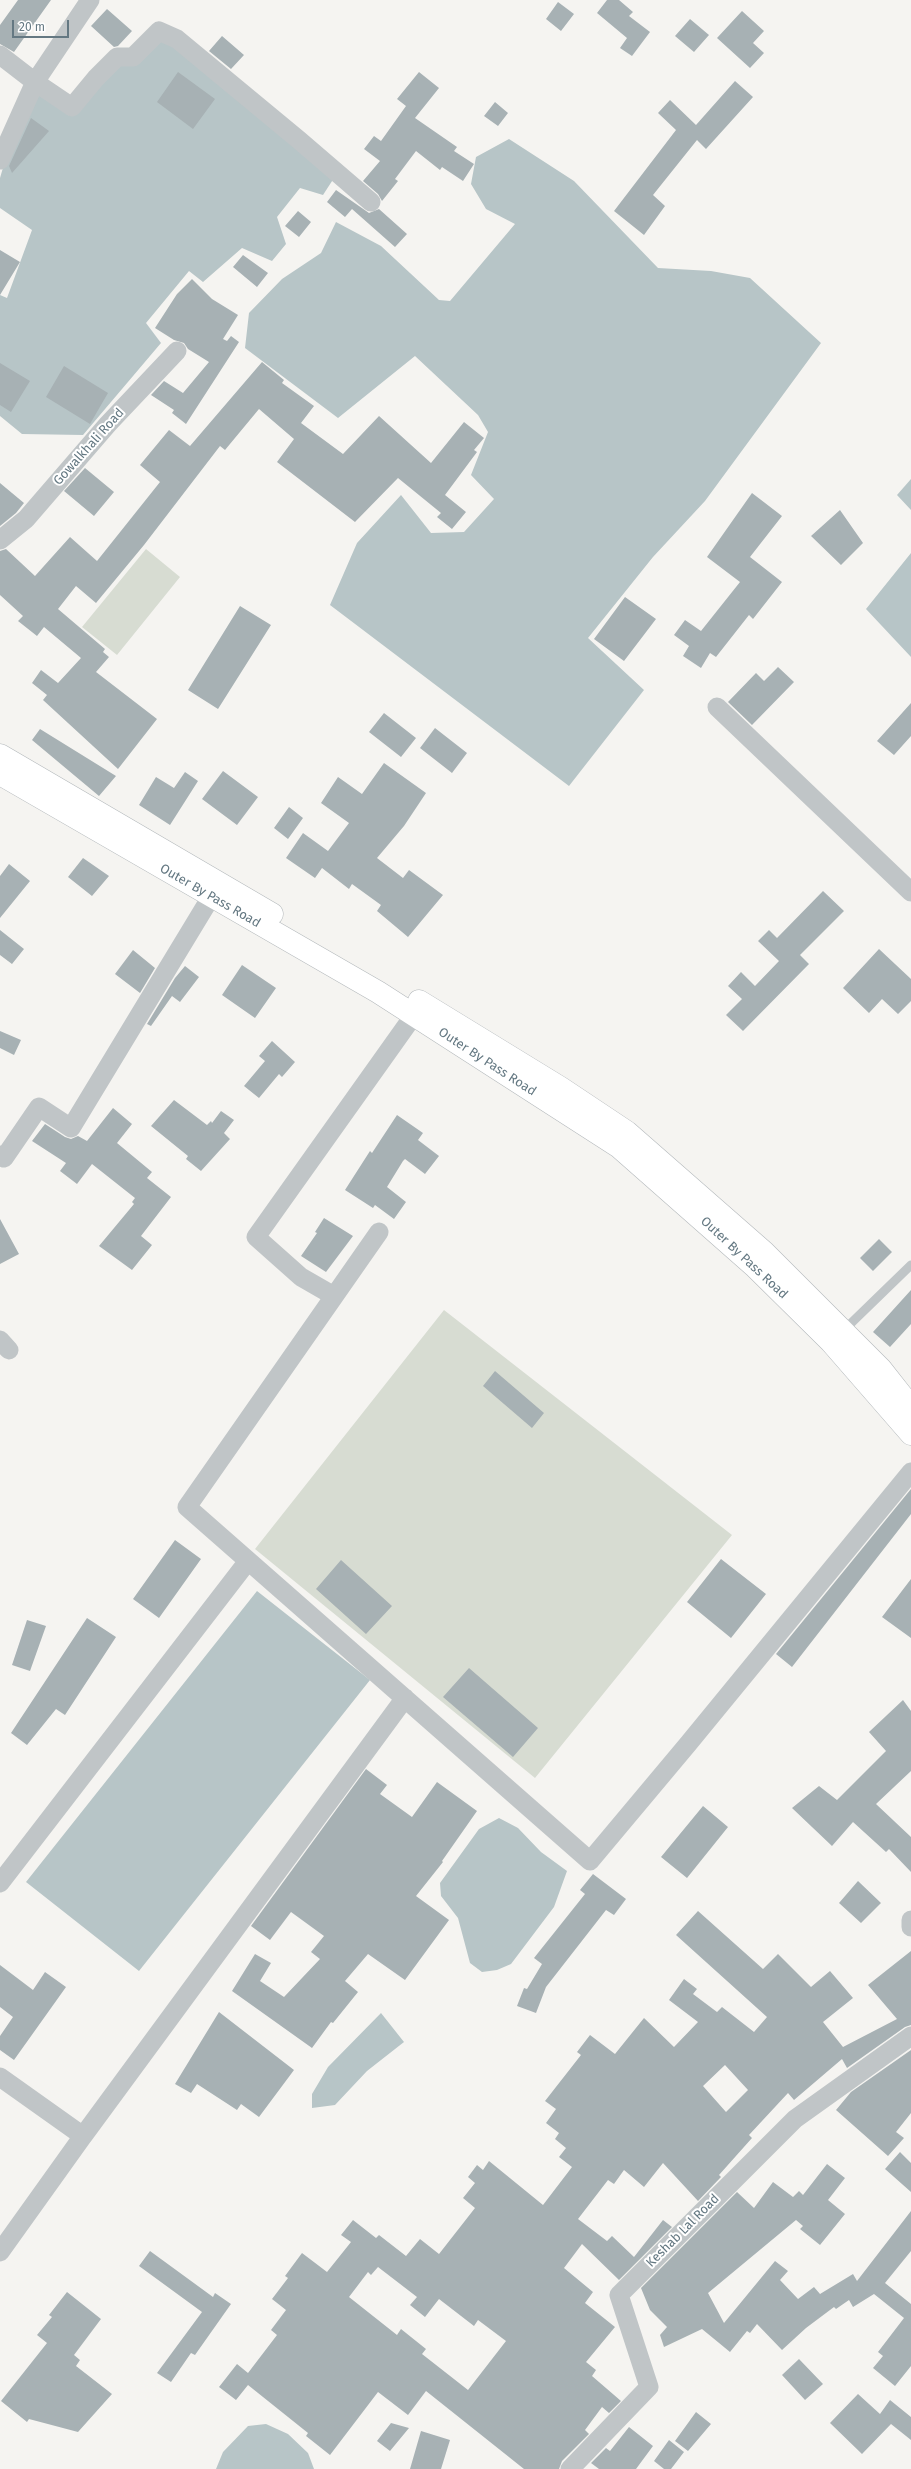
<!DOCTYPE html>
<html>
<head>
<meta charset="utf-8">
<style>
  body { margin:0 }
  #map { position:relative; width:911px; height:2469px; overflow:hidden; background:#f5f4f1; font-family:"Fira Sans",sans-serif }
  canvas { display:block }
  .scale { position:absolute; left:12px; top:20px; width:57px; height:18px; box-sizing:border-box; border:2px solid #647882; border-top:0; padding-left:5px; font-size:12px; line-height:14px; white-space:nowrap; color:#647882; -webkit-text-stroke:3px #fff; paint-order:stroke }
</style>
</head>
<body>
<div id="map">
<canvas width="911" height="2469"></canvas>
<div class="scale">20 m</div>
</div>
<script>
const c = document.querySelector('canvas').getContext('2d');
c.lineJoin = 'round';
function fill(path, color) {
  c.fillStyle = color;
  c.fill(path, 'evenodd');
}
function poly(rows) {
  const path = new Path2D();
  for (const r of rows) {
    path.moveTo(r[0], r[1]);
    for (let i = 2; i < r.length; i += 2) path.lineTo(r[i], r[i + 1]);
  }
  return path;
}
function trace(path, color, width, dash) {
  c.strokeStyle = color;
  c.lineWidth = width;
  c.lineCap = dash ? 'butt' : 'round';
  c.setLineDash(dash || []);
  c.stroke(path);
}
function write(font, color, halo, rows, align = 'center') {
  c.font = font + ' "Fira Sans",sans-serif';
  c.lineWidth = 4;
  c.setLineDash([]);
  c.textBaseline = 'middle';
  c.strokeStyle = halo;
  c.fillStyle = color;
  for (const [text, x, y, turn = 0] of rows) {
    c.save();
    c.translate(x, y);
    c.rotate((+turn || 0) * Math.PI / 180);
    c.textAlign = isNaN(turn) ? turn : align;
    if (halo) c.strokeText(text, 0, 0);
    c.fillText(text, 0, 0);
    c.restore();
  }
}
const green = poly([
  [146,549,180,577,117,655,82,627],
  [444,1310,732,1535,535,1778,255,1549]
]);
const water = poly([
  [159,35,334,178,323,195,300,188,277,217,286,244,272,261,242,248,203,282,189,271,146,323,161,343,83,435,22,434,0,416,0,295,7,298,32,230,0,208,0,178,9,147,38,92,70,116,112,65],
  [509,139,574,181,658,268,711,271,750,278,821,343,705,501,653,557,588,638,644,690,569,786,330,605,357,543,401,495,431,533,464,532,494,499,471,475,488,432,478,415,415,356,338,418,245,348,249,313,282,279,321,253,336,222,381,246,439,300,450,301,515,224,486,209,471,184,476,157],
  [911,479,911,510,897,495],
  [911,553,911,657,866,609],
  [257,1591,370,1680,139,1971,26,1882],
  [499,1818,518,1828,541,1852,567,1871,554,1907,511,1964,497,1970,482,1972,470,1963,458,1918,441,1896,440,1883,479,1829],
  [381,2013,404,2042,367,2071,335,2105,312,2108,312,2094,328,2067],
  [266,2424,288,2434,308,2453,314,2469,216,2469,223,2452,248,2426]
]);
const building = poly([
  [18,0,51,0,14,52,0,44,0,25],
  [607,0,619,0,633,12,629,16,650,32,632,56,620,48,627,38,597,13],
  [558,2,574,14,561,31,546,19],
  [107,9,132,31,118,46,114,47,91,26],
  [742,11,764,31,753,43,764,53,750,68,717,38],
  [690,19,709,35,694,52,675,36],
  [222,36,244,55,231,69,209,51],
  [178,72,215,99,193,129,157,102],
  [419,72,439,88,415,118,457,147,454,151,474,164,463,181,442,167,440,170,416,151,395,179,398,181,382,201,378,194,363,181,380,161,364,149,374,136,381,141,406,106,397,99],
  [735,81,753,97,706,149,697,140,653,195,665,206,644,235,614,211,676,130,658,113,670,100,696,125],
  [495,102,508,113,498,126,484,116],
  [31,118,49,131,12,173,9,166],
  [336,190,369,213,379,209,407,234,395,247,352,209,345,217,327,202],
  [298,211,311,222,299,237,285,226],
  [0,250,20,262,0,295],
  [243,255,268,273,257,287,233,267],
  [192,279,212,299,238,315,223,339,227,341,231,336,239,342,186,424,172,413,174,410,151,395,164,381,183,393,209,362,188,349,184,343,174,340,155,328,177,294],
  [262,362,284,380,282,383,314,406,301,423,343,454,379,416,431,463,464,422,484,438,474,450,477,452,445,495,466,512,452,529,437,517,441,513,398,478,355,522,277,462,294,439,259,409,225,450,220,446,144,545,96,603,76,586,58,609,105,649,103,652,109,657,96,672,157,719,118,769,43,700,47,695,32,683,41,670,58,683,81,658,44,627,37,636,18,621,23,616,0,595,0,551,6,549,35,576,70,537,97,561,160,482,140,465,169,430,190,446],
  [0,363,30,381,11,412,0,405],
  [64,366,108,393,90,424,46,397],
  [85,468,114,492,94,516,64,491],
  [0,483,24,503,16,513,0,526],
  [752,493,782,516,750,557,782,582,753,619,749,615,716,657,710,653,701,668,683,656,689,646,674,635,685,620,701,631,740,582,707,557],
  [840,510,863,543,841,565,811,536],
  [625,597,656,619,624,661,594,639],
  [240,606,271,625,218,709,188,690],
  [778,667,794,682,752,725,728,702,756,673,764,681],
  [911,703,911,736,894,755,877,741],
  [384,713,416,738,401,757,369,732],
  [435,728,467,753,452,773,420,748],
  [40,729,116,776,99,796,32,740],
  [384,763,426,793,404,826,377,858,403,878,409,870,443,895,408,937,377,911,381,905,352,884,349,889,322,868,315,878,286,858,303,833,328,851,349,823,321,803,338,777,362,794],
  [223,771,258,797,237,825,202,799],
  [185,772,198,781,170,825,139,805,156,777,174,788],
  [289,807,303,818,288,839,274,828],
  [83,858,109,876,92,896,68,877],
  [9,864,30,881,0,918,0,876],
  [823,891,844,911,800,955,809,964,743,1031,726,1015,742,999,728,986,741,972,755,986,779,961,758,941,769,930,777,938],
  [0,930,24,949,12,964,0,955],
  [879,949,911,979,911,1001,898,1014,882,999,869,1013,843,988],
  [133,950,155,968,140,993,115,974],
  [242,965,276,988,255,1018,222,995],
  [185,966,199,977,180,1002,172,996,151,1026,147,1024,175,978],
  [0,1031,21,1040,14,1055,0,1048],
  [272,1041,295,1062,282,1077,279,1074,259,1098,244,1086,265,1061,259,1056],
  [174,1100,207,1125,211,1121,212,1123,221,1111,234,1120,224,1133,230,1139,201,1171,186,1159,188,1156,151,1126],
  [113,1108,132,1124,117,1143,152,1172,147,1178,171,1197,141,1236,152,1245,132,1270,99,1246,134,1204,132,1202,135,1198,92,1164,77,1184,60,1171,66,1163,32,1141,45,1124,65,1137,71,1139,78,1136,87,1141],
  [397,1115,423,1133,418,1140,439,1156,425,1174,405,1159,403,1161,387,1187,406,1202,394,1219,375,1205,373,1208,345,1190,370,1151,372,1153],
  [324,1218,353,1236,326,1272,301,1256,317,1233,315,1232],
  [0,1219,19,1254,0,1264],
  [879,1239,892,1252,873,1271,860,1258],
  [911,1290,911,1324,890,1347,873,1332],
  [495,1371,544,1413,532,1428,483,1386],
  [911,1489,911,1514,792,1667,776,1654],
  [175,1540,201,1559,159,1618,133,1599],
  [721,1559,766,1594,731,1638,687,1602],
  [341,1560,392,1606,366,1634,316,1589],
  [911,1579,911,1638,882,1617],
  [87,1618,116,1637,65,1715,56,1709,27,1745,11,1733],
  [27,1620,46,1626,30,1671,12,1665],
  [469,1668,538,1728,513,1757,443,1697],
  [903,1700,911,1711,911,1771,876,1804,911,1837,911,1872,889,1849,886,1852,853,1822,832,1846,792,1808,819,1786,837,1800,886,1751,869,1732],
  [366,1769,387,1785,380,1794,412,1817,437,1782,477,1811,442,1861,443,1862,416,1896,449,1920,405,1980,368,1954,345,1981,358,1992,333,2023,331,2022,312,2048,232,1991,255,1954,271,1963,260,1981,284,1997,320,1959,311,1952,324,1936,291,1912,270,1940,251,1926],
  [703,1806,728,1827,687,1878,661,1857],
  [593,1874,626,1899,614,1915,606,1910,546,1987,536,2013,517,2006,524,1988,527,1989,542,1964,534,1958,585,1894,580,1890],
  [858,1881,881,1903,861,1923,839,1903],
  [698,1911,763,1969,778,1954,811,1987,830,1971,853,1998,823,2022,843,2047,897,2019,868,1985,911,1951,911,2025,905,2027,847,2068,842,2059,794,2100,788,2093,749,2135,752,2138,719,2175,721,2177,698,2201,663,2163,644,2187,624,2170,614,2184,608,2180,578,2219,607,2241,612,2236,634,2257,663,2220,672,2227,619,2280,582,2244,564,2268,593,2292,585,2303,615,2327,586,2362,596,2370,592,2376,621,2401,609,2413,602,2407,585,2430,589,2434,562,2461,559,2469,524,2469,426,2391,408,2415,378,2392,330,2455,306,2436,308,2433,248,2385,236,2400,219,2387,237,2364,248,2373,277,2335,271,2330,286,2310,272,2299,288,2278,285,2276,302,2253,327,2272,351,2242,341,2235,353,2220,376,2238,379,2235,406,2256,420,2239,439,2254,475,2208,463,2198,475,2183,468,2177,477,2165,483,2170,489,2161,543,2205,572,2167,559,2157,566,2148,555,2139,559,2133,546,2123,556,2109,545,2101,581,2055,577,2052,590,2035,615,2054,644,2018,674,2047,698,2022,669,2000,684,1979,697,1989,693,1994,717,2012,722,2007,754,2032,767,2017,676,1935],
  [725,2065,748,2090,726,2112,703,2086],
  [378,2267,417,2297,410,2305,425,2317,439,2299,474,2326,478,2320,506,2341,468,2390,422,2354,426,2349,401,2329,397,2335,349,2297,368,2272,371,2275],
  [0,1965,33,1990,45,1972,66,1987,14,2060,0,2050,0,2036,13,2017,0,2007],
  [219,2012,294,2070,259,2117,241,2104,237,2110,197,2084,191,2093,175,2084],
  [911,2050,911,2113,896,2132,904,2138,888,2156,836,2110,851,2092],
  [900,2152,911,2163,911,2192,885,2169],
  [827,2164,845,2178,828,2200,845,2214,820,2245,800,2229,803,2226,796,2220,708,2293,724,2323,775,2261,788,2271,780,2280,798,2299,814,2287,820,2294,853,2274,857,2281,911,2211,911,2251,885,2283,911,2304,911,2366,895,2386,873,2368,883,2356,878,2352,904,2318,874,2294,853,2307,849,2300,836,2309,834,2307,806,2328,782,2350,757,2324,750,2333,747,2331,730,2352,702,2329,664,2347,660,2335,667,2327,650,2310,641,2288,737,2192,754,2208,773,2182,793,2197,799,2191,803,2195],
  [150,2251,213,2297,215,2293,231,2304,195,2355,191,2353,171,2382,157,2373,202,2312,139,2266],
  [67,2292,101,2319,74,2355,80,2360,76,2366,112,2394,78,2432,29,2419,27,2422,1,2401,47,2343,37,2335,52,2317,49,2315],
  [799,2359,823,2384,805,2400,782,2375],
  [858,2394,880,2414,890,2400,911,2417,911,2440,891,2424,862,2454,830,2423],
  [696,2412,711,2424,688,2451,675,2441],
  [391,2423,409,2428,390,2451,377,2441],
  [629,2427,653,2446,636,2469,599,2469,591,2463,606,2448,610,2451],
  [421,2431,450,2440,441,2469,410,2469],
  [669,2440,684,2452,671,2469,664,2469,654,2461]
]);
const lane = poly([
  [844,1330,911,1265]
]);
const street = poly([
  [90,0,35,82,72,107,96,78,117,57,133,57,159,31,177,39,299,140,371,202],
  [0,55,35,82,0,160],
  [0,540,26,519,108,424,177,351],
  [717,707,911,892],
  [0,1155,4,1158,39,1107,71,1128,211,897],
  [379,1232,187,1507,590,1861,688,1744,911,1472],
  [334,1296,301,1277,256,1237,414,1015],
  [0,1340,9,1350],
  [0,1883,248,1561],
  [911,1920,911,1927],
  [0,2077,83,2136,0,2252],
  [83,2136,405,1698],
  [570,2469,649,2387,619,2295,795,2119,911,2036]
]);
const primary = poly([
  [0,755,272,914],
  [0,774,378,992,619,1147,754,1266,831,1342,911,1434],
  [419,1001,561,1088,627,1132,764,1252,881,1369,911,1407]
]);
const streetNames = [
  ["Gowalkhali Road",89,447,-48],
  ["Outer By Pass Road",210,896,30],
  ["Outer By Pass Road",487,1062,33],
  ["Outer By Pass Road",744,1258,43],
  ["Keshab Lal Road",683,2231,-45]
];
fill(green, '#d7dcd2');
fill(water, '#b7c5c7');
fill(building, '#a7b1b4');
trace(primary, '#b3b8bb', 23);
trace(lane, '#c0c5c7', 9);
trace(street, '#c0c5c7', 19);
trace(primary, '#fff', 22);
write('13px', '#647882', '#fff', streetNames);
</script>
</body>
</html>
